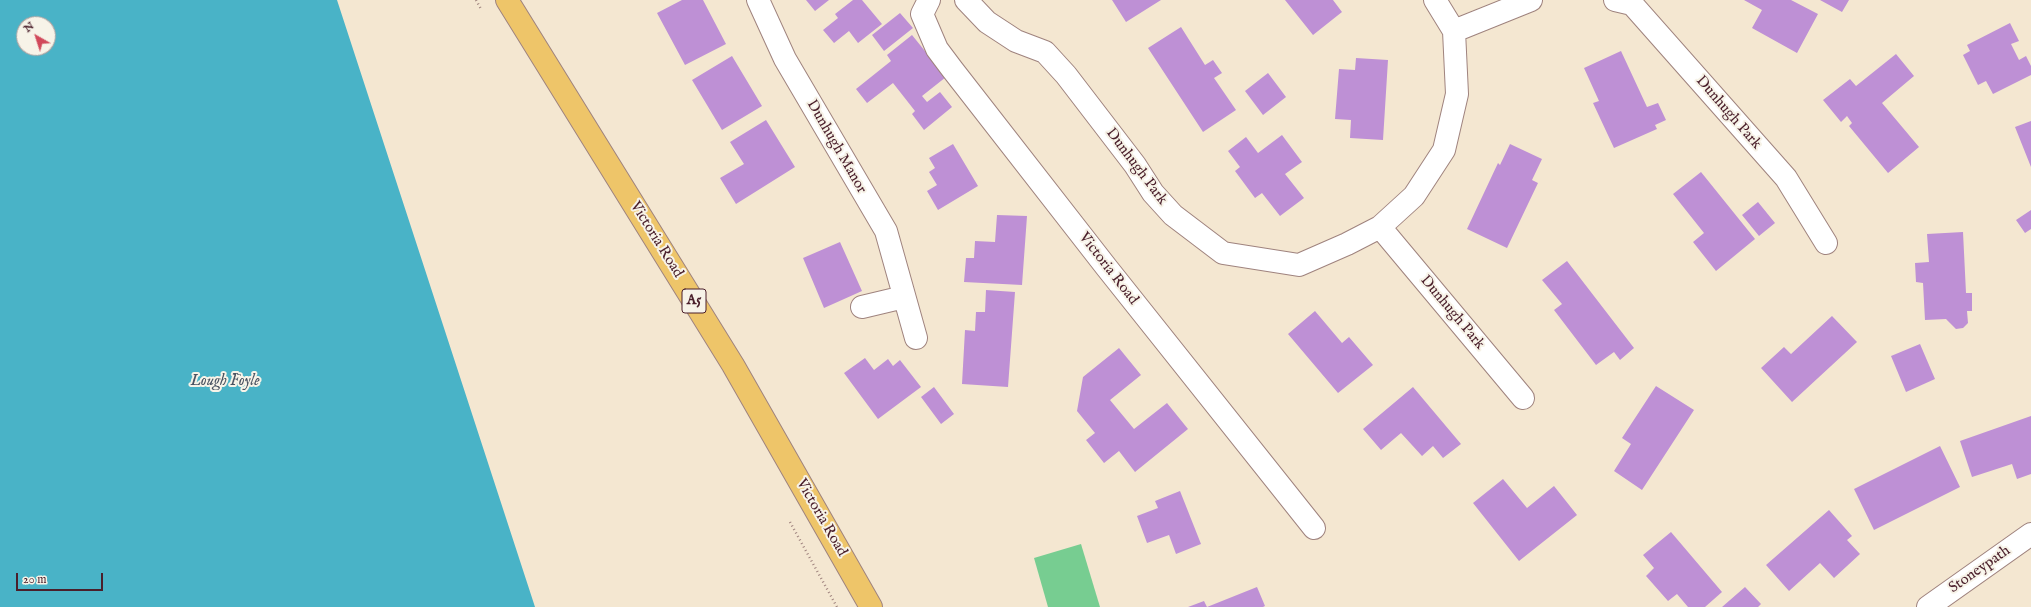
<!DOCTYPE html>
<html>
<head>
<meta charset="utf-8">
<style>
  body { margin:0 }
  #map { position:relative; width:2031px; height:607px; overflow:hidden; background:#f4e7d1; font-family:"IM FELL English",serif }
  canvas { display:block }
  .north { position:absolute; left:16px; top:16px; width:40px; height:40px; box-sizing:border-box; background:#f7f3e8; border:1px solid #b29e9c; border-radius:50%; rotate:321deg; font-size:11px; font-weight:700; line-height:16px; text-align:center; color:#4a1f2b }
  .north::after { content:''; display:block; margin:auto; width:14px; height:18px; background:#d1495b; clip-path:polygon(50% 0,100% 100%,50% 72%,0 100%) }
  .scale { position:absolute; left:16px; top:573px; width:87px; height:18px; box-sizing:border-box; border:2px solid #4a1f2b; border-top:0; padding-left:5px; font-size:12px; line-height:14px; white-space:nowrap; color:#4a1f2b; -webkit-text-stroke:3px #f7f3e8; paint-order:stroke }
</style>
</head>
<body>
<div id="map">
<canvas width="2031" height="607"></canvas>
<div class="north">N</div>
<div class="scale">20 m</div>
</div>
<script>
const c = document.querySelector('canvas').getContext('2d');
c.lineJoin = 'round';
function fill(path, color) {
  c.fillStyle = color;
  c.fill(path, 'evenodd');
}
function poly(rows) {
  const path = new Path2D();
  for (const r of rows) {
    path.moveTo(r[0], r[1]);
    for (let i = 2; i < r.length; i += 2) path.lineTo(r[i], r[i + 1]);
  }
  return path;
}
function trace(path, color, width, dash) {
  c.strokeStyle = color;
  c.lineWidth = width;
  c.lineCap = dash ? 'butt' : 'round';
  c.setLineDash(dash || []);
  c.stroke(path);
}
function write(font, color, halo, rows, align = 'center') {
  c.font = font + ' "IM FELL English",serif';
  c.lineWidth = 4;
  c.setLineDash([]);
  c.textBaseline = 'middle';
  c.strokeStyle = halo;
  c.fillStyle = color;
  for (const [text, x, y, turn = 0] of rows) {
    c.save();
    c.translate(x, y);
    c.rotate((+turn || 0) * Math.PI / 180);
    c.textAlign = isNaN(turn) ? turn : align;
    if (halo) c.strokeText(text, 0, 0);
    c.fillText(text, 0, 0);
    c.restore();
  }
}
const green = poly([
  [1081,544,1100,607,1048,607,1034,558]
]);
const water = poly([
  [0,0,337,0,535,607,0,607],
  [24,24,48,24,48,48,24,48]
]);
const building = poly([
  [682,0,703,0,726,44,685,65,657,13],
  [806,0,829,0,815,11],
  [853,0,862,0,882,24,858,43,849,31,834,43,823,30,838,18,835,14],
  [1112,0,1161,0,1126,22],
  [1285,0,1333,0,1342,12,1313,35],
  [1744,0,1791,0,1818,14,1797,53,1752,28,1762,10],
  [1820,0,1849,0,1842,12],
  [900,13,913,28,884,51,872,35],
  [2010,23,2019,41,2011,44,2019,60,2026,56,2031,66,2031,75,1993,94,1986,81,1978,85,1963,55,1970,51,1967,45],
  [1181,27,1205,65,1213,60,1222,73,1214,78,1236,110,1203,132,1148,48],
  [912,35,946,77,922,96,927,102,940,92,952,107,924,130,912,114,915,111,893,83,867,103,856,89,891,61,887,55],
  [1621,51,1647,107,1658,103,1666,120,1655,125,1657,129,1614,148,1593,103,1599,101,1584,68],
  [1896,54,1914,76,1882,103,1919,147,1888,173,1849,126,1852,123,1847,116,1841,122,1823,100,1850,79,1856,86],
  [732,56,762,106,722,130,692,80],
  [1356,58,1388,60,1383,140,1350,138,1351,120,1335,119,1339,69,1355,70],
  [1268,73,1286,97,1263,115,1245,91],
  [766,120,795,167,736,204,720,178,744,164,730,142],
  [2031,121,2031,167,2015,127],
  [1282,135,1302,162,1285,174,1304,198,1280,216,1262,193,1255,198,1235,171,1240,167,1228,151,1246,137,1258,153],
  [953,144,978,186,938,210,927,191,937,185,929,172,935,168,929,158],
  [1510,144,1542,159,1532,180,1538,183,1507,248,1467,229,1498,163,1500,165],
  [1701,172,1755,239,1716,271,1693,242,1704,233,1673,194],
  [1758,202,1775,223,1759,236,1742,215],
  [2031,210,2031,229,2025,233,2016,220],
  [997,215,1027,216,1022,285,964,282,966,258,974,258,975,241,995,242],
  [1963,232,1966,293,1972,293,1972,311,1967,311,1968,323,1963,328,1956,329,1946,319,1925,320,1923,283,1916,282,1915,263,1929,262,1927,234],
  [840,242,862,291,824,308,803,258],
  [1567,261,1634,348,1620,360,1614,352,1596,365,1554,310,1562,304,1542,280],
  [986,290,1015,292,1008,387,962,384,965,330,975,331,976,312,985,312],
  [1315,311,1342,343,1349,337,1373,365,1338,393,1288,334],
  [1832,316,1857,342,1792,402,1761,368,1784,347,1791,354],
  [1920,344,1935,379,1906,392,1891,356],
  [1119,348,1141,375,1110,400,1134,429,1167,403,1188,429,1135,472,1119,451,1104,463,1086,440,1095,433,1077,411,1083,377],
  [865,358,874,370,888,359,893,366,900,360,921,387,878,419,844,373],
  [1656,386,1694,410,1642,490,1614,471,1631,444,1622,438],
  [934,387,954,414,941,424,921,397],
  [1413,387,1461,444,1443,458,1433,446,1422,456,1401,433,1381,450,1363,429],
  [2031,416,2031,474,2017,479,2012,464,1972,477,1960,441],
  [1940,446,1960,487,1874,530,1854,489],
  [1503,479,1527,508,1554,486,1577,515,1519,561,1473,503],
  [1180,491,1201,544,1176,554,1169,535,1147,543,1137,516,1158,508,1155,501],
  [1829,510,1852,536,1847,540,1860,554,1834,578,1820,563,1789,591,1766,565],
  [1671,532,1722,592,1705,607,1688,607,1677,594,1668,601,1646,576,1654,568,1643,555],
  [1257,587,1265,606,1263,607,1188,607,1204,601,1207,607],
  [1745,587,1761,604,1758,607,1722,607]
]);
const path = poly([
  [476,0,481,9],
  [790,522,837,607]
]);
const minor = poly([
  [758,0,785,59,886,231,916,338],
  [929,0,922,14,937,49,952,69,1107,268,1314,528],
  [966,0,987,22,1016,41,1045,52,1066,75,1135,165,1153,193,1173,215,1223,253,1299,265,1347,244,1380,227,1414,196,1444,150,1457,94,1454,31,1435,0],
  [1615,0,1632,4,1786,178,1826,243],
  [1454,31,1531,0],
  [1380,227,1523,398],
  [862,307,904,297],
  [1928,607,2031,534]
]);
const trunk = poly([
  [507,0,733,365,871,607]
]);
const shields = [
  [694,301,24]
];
const shieldNames = [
  ["A5",694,301]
];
const streetNames = [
  ["Dunhugh Park",1728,113,49],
  ["Dunhugh Manor",836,147,60],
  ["Dunhugh Park",1136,167,53],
  ["Victoria Road",656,240,58],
  ["Victoria Road",1108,269,52],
  ["Dunhugh Park",1452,313,50],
  ["Victoria Road",821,518,60],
  ["Stoneypath",1980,570,-35]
];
const waterNames = [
  ["Lough Foyle",225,382]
];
fill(green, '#77cd91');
fill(water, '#49b3c7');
fill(building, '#be90d5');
trace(minor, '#9f837e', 24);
trace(trunk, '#9f837e', 24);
trace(path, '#9f837e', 2.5, [1, 3]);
trace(minor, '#fff', 22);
trace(trunk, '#eec569', 22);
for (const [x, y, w] of shields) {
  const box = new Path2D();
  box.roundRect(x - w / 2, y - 12, w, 24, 3);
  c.fillStyle = '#f7f3e8';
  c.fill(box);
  trace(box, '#4a1f2b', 1);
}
write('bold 14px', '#4a1f2b', null, shieldNames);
write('15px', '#4a1f2b', '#f7f3e8', streetNames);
write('italic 16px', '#4a5362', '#f7f3e8', waterNames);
</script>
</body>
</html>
